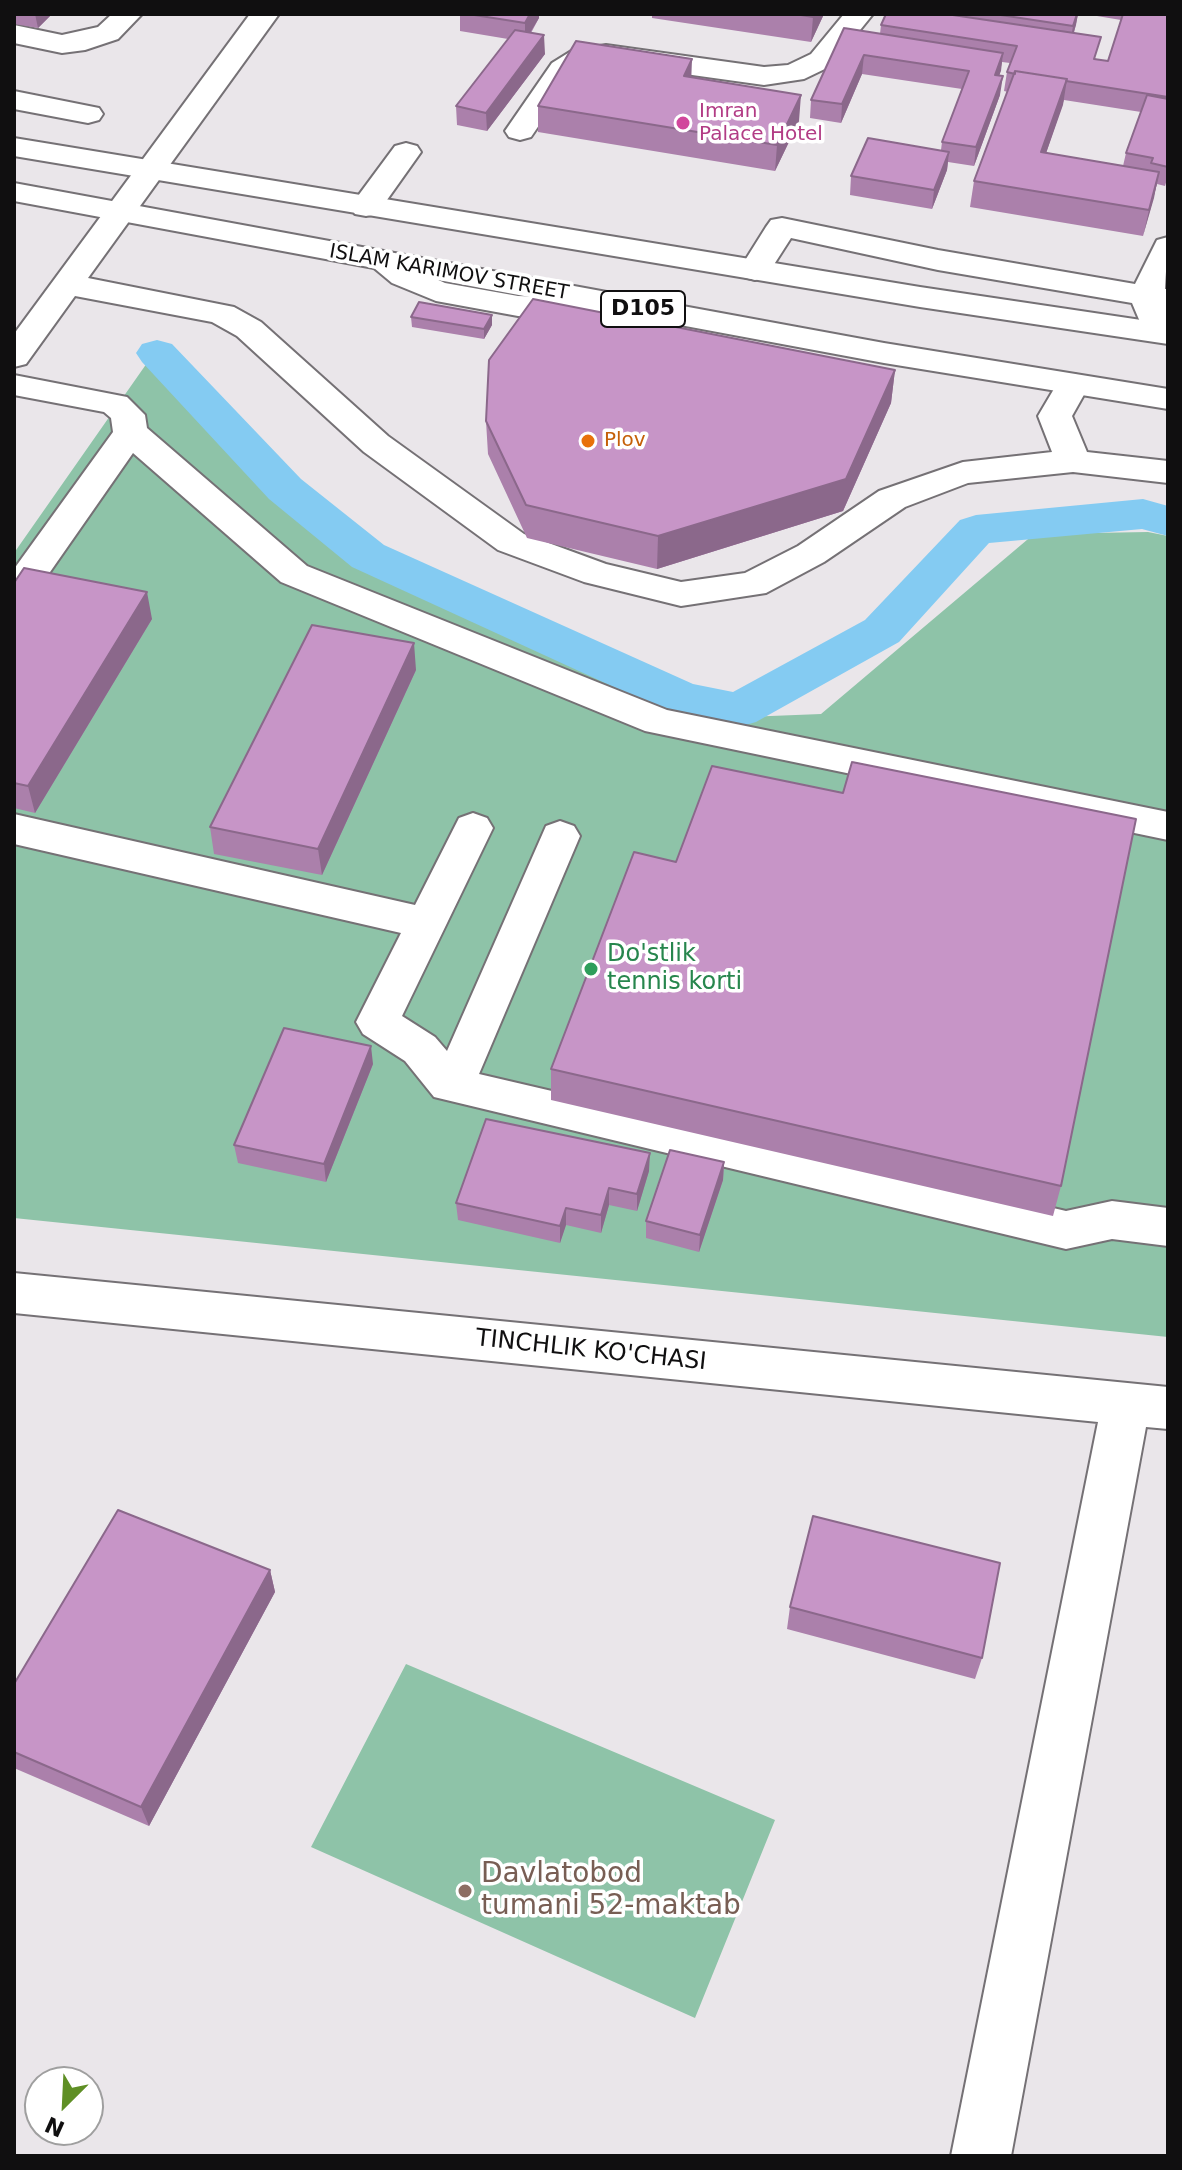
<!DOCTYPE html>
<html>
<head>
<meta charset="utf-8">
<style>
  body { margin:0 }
  #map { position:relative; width:1182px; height:2170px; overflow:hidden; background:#eae6ea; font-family:"DejaVu Sans",sans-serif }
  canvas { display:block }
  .frame { position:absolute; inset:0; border:16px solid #100f10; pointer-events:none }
  .north { position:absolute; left:24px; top:2066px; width:80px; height:80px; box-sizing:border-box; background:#fff; border:2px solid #9f9f9f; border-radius:50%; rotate:204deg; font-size:22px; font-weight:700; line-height:32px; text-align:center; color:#100f10 }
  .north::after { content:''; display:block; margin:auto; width:28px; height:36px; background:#5f8f25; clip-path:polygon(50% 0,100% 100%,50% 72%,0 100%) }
</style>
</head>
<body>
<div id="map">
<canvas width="1182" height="2170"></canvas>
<div class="frame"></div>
<div class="north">N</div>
</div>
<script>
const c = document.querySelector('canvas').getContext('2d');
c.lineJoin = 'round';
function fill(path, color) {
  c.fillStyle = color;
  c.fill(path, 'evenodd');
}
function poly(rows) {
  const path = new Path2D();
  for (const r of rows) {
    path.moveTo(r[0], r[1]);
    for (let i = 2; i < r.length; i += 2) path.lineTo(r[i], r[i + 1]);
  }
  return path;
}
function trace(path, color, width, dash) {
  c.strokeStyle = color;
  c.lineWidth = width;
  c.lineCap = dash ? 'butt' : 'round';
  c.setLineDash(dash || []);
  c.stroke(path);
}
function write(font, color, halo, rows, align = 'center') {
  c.font = font + ' "DejaVu Sans",sans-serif';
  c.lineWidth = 7;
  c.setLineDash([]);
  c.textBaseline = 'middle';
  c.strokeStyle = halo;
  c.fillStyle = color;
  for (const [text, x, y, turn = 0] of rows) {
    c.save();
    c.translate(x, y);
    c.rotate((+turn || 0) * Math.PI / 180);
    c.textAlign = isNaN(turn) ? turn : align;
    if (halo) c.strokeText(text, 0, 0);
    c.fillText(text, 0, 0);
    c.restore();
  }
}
const green = poly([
  [147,363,355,567,695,719,821,714,1034,534,1148,532,1168,536,1168,1337,14,1218,14,553],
  [406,1664,775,1820,695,2018,311,1847]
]);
const canal = poly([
  [157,340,172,344,301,479,384,545,693,684,733,692,865,620,960,520,976,515,1143,499,1168,506,1168,536,1142,529,989,543,899,642,756,722,739,727,664,710,352,567,269,499,142,362,136,353,142,344,157,340]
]);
const minor = poly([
  [112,14,142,14,118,39,85,50,62,53,14,43,14,25,62,35,98,27,112,14],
  [250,14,279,14,88,278,234,307,261,322,388,436,524,534,606,564,681,582,745,573,798,546,879,491,963,462,1052,452,1038,416,1061,377,1073,374,1085,377,1090,384,1072,416,1087,452,1168,461,1168,483,1073,472,968,483,905,507,824,562,766,593,681,606,584,582,498,550,364,452,237,336,212,322,75,296,26,364,14,367,14,334,250,14],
  [844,14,873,14,831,66,804,79,764,85,606,63,590,64,573,75,531,137,520,140,509,137,505,131,552,63,573,50,606,45,764,67,788,65,811,54,844,14],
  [14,91,99,108,103,114,99,120,88,123,14,109,14,91],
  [406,143,417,146,421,152,377,214,366,216,355,214,350,207,355,200,395,146,406,143],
  [782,218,938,250,1135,284,1157,240,1168,237,1165,289,1168,289,1168,327,1155,332,1143,329,1132,303,938,270,791,238,766,277,755,280,744,277,739,270,766,227,771,220,782,218],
  [385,251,396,254,414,269,445,283,518,296,568,298,604,292,616,295,620,302,616,309,568,318,518,316,436,301,392,283,374,268,369,261,374,254,385,251],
  [14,375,127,397,145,415,147,428,307,566,667,710,1168,812,1168,840,645,731,281,582,133,453,27,605,14,608,14,569,113,432,111,418,104,412,14,395,14,375],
  [473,813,487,818,493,828,402,1016,435,1037,447,1051,546,826,560,821,574,826,580,836,479,1074,1066,1211,1112,1201,1168,1208,1168,1246,1112,1239,1066,1249,434,1097,405,1061,363,1034,356,1022,401,933,14,844,14,814,415,905,459,818,473,813],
  [14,1273,1168,1387,1168,1429,1146,1427,1011,2156,951,2156,1098,1422,14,1313,14,1273]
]);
const major = poly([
  [14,138,920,287,1168,324,1168,344,920,307,14,156,14,138],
  [14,183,884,343,1168,389,1168,409,884,363,14,201,14,183]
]);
const wall = poly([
  [14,14,52,14,38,28,14,24],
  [460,14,539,14,539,18,531,33,545,54,487,131,457,125,456,106,508,39,460,31],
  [652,14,824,14,811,42,652,18],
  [885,14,1078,14,1074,33,1096,59,1108,61,1121,20,1085,14,1168,14,1168,176,1165,186,1157,184,1143,236,970,207,974,181,1008,92,1004,91,1007,72,1010,63,1002,62,999,76,1000,95,974,166,948,162,947,170,932,209,850,195,851,176,941,150,942,142,962,89,862,74,841,123,810,118,811,100,880,34,881,25],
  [1064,100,1141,112,1126,153,1123,166,1046,153],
  [538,106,799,121,775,171,538,132],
  [411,317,492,325,484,339,412,327],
  [895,370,891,403,843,511,657,569,527,538,488,454,486,421],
  [14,583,152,619,35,813,14,808],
  [416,670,322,875,214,854,210,827],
  [676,862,1061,1186,1053,1216,551,1100,551,1069],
  [373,1064,326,1182,238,1163,234,1145],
  [724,1162,723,1180,699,1252,646,1238,646,1221],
  [649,1171,637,1211,609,1205,601,1233,566,1225,560,1243,458,1220,456,1203],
  [270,1570,275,1592,149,1826,14,1768,14,1684],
  [790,1607,982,1658,975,1679,787,1629]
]);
const shadedWall = poly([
  [35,14,52,14,38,28],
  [530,14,539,14,539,18,525,41,525,23],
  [814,14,824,14,811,42,813,17],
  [1077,14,1078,14,1076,25,1070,44,1073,26],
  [544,35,545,54,487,131,486,113],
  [1003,53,1001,71,992,94,995,75],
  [864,55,862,74,841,123,842,104],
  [692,59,691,86,684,76],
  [1003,76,1000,95,974,166,976,147],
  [1067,79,1063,105,1037,179,1041,152],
  [801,95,799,121,775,171,777,145],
  [949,152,947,170,932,209,934,190],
  [1159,172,1154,198,1143,236,1149,210],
  [492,315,492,325,484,339,484,329],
  [895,370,891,403,843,511,657,569,658,536],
  [147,592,152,619,35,813,28,786],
  [414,643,416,670,322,875,318,849],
  [371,1046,373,1064,326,1182,324,1164],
  [650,1153,649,1171,637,1211,637,1194],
  [724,1162,723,1180,699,1252,700,1235],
  [609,1188,609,1205,601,1233,601,1215],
  [566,1208,566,1225,560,1243,560,1226],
  [270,1570,275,1592,149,1826,141,1807]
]);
const building = poly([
  [468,14,530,14,525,23,468,14],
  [795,14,814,14,813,17,795,14],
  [886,14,946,14,1101,37,1094,59,1108,61,1123,14,1168,15,1168,97,1066,81,1067,79,1015,71,1015,74,1007,72,1017,46,881,25,886,14],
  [994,14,1077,14,1073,26,994,14],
  [844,28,1003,53,995,75,1003,76,976,147,942,142,969,71,864,55,842,104,811,100,844,28],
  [515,30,544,35,486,113,456,106,515,30],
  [576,41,692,59,684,76,801,95,777,145,538,106,576,41],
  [1015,71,1067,79,1041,152,1159,172,1149,210,974,181,1015,71],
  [1147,95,1168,99,1168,167,1151,163,1153,158,1126,153,1147,95],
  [868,138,949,152,934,190,851,176,868,138],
  [533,299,895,370,846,479,658,536,526,505,486,421,489,360,533,299],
  [419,302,492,315,484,329,411,317,419,302],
  [24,568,147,592,28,786,14,783,14,583,24,568],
  [312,625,414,643,318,849,210,827,312,625],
  [852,762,1136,819,1061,1186,551,1069,634,852,676,862,712,766,843,793,852,762],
  [284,1028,371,1046,324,1164,234,1145,284,1028],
  [486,1119,650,1153,637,1194,609,1188,601,1215,566,1208,560,1226,456,1203,486,1119],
  [670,1150,724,1162,700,1235,646,1221,670,1150],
  [118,1510,270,1570,141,1807,14,1752,14,1684,118,1510],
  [813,1516,1000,1563,982,1658,790,1607,813,1516]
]);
const markers = [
  [683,123,8,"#d1479c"],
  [588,441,8,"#e8710a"],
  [591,969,8,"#2e9e5b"],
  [465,1891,8,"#8d6e63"]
];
const farHotelnames = [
  ["Imran",699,112],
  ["Palace Hotel",699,135]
];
const farStreetnames = [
  ["ISLAM KARIMOV STREET",449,273,10]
];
const farFoodnames = [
  ["Plov",604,441]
];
const shields = [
  [643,309,84]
];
const shieldNames = [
  ["D105",643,309]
];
const leisureNames = [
  ["Do'stlik",607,955],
  ["tennis korti",607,983]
];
const streetNames = [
  ["TINCHLIK KO'CHASI",591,1351,6]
];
const nearEducationnames = [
  ["Davlatobod",481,1875],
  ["tumani 52-maktab",481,1907]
];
fill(green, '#8ec3a8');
fill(canal, '#84cbf2');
trace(minor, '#757175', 4);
trace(major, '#757175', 4);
fill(minor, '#fff');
fill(major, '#fff');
fill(wall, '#ab80ab');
fill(shadedWall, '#8b688b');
fill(building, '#c795c7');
trace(building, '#8b688b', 2);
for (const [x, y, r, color] of markers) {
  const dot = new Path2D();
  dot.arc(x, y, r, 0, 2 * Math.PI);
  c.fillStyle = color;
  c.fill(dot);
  trace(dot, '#fff', 3);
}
write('20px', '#b23c85', '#fff', farHotelnames, 'left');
write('20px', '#100f10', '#fff', farStreetnames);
write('20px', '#c56008', '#fff', farFoodnames, 'left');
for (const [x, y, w] of shields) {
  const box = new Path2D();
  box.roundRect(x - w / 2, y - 18, w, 36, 6);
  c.fillStyle = '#fff';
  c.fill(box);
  trace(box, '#100f10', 2);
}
write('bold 22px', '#100f10', null, shieldNames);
write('24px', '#27864d', '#fff', leisureNames, 'left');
write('24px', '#100f10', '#fff', streetNames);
write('28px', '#785e54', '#fff', nearEducationnames, 'left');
</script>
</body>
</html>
